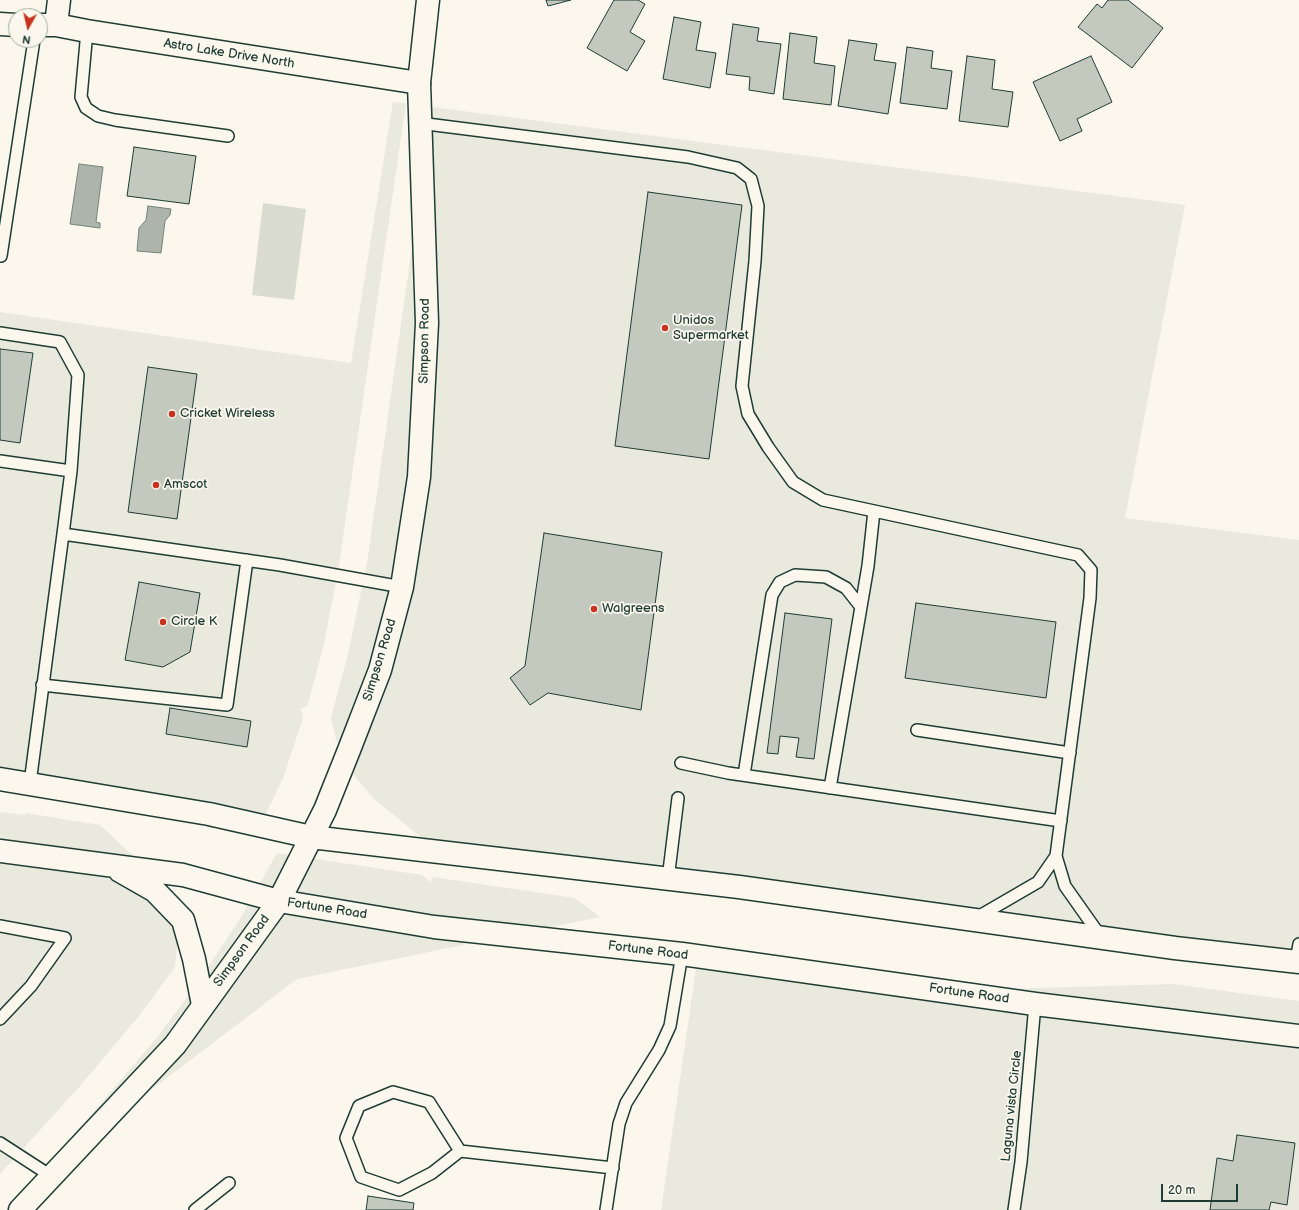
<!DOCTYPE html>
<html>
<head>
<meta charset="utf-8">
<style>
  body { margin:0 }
  #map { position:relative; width:1299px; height:1210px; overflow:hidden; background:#fbf7ec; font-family:"Balsamiq Sans",sans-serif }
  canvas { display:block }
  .north { position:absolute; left:8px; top:8px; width:40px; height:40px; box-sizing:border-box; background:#fbf7ec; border:1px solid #a3ada2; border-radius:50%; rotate:188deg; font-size:11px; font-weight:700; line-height:16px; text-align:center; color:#1f3d34 }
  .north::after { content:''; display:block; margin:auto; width:14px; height:18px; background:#c8321e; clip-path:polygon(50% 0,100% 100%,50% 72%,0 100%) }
  .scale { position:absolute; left:1161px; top:1184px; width:77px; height:18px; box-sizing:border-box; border:2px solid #1f3d34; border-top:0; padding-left:5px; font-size:12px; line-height:14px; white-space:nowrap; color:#1f3d34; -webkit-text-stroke:3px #fbf7ec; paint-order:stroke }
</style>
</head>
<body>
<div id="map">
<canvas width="1299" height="1210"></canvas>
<div class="north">N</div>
<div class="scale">20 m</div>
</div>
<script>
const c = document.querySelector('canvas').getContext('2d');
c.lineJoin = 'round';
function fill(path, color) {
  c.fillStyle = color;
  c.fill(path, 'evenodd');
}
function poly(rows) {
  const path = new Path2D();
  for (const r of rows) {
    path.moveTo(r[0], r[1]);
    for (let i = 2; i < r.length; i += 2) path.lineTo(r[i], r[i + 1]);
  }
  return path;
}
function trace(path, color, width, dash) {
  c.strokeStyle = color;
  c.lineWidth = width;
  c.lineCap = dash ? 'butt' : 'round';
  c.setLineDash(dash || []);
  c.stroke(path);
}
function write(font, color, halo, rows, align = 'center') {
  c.font = font + ' "Balsamiq Sans",sans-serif';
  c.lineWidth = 3.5;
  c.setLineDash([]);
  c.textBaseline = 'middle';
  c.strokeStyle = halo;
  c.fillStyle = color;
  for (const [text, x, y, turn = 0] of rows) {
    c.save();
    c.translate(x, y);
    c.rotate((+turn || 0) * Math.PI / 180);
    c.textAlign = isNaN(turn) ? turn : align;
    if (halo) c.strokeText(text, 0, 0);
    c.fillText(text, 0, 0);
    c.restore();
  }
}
const built = poly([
  [393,102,406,103,338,572,323,648,307,707,301,708,303,718,283,778,263,820,0,779,0,312,351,363],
  [432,107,1185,205,1125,518,1299,540,1299,971,433,847,374,799,352,773,339,751,331,718,348,654,367,563],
  [0,812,25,815,26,813,100,825,144,866,161,885,178,938,175,967,139,1016,80,1086,0,1174],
  [277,853,422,875,430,882,433,877,575,898,600,917,297,979,34,1179,98,1107,158,1036,194,988,240,919],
  [698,955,970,990,1173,984,1299,1001,1299,1210,661,1210]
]);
const green = poly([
  [263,203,306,209,294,300,252,295]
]);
const water = poly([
  [79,164,103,167,96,222,100,223,100,228,70,224,79,164],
  [148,206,171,209,170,215,165,221,161,253,137,251,139,228,146,220,148,206]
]);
const building = poly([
  [546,0,571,0,548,6,546,0],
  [614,0,638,0,645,4,630,32,645,41,627,71,587,48,614,0],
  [1108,0,1128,0,1163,28,1132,68,1078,27,1097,4,1102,8,1108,0],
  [674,17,701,22,696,50,716,53,710,88,663,79,674,17],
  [733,24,759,28,757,41,781,44,774,94,749,90,750,77,726,74,733,24],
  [790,33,817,37,814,63,835,66,831,105,783,99,790,33],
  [849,40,877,44,874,60,896,63,888,114,838,106,849,40],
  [907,47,933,51,931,68,952,71,947,109,900,103,907,47],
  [967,56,995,60,992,89,1013,92,1008,127,959,121,967,56],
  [1091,56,1112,102,1077,119,1082,131,1060,141,1033,82,1091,56],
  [134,147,196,156,189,204,127,196,134,147],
  [648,192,742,205,709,459,615,446,648,192],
  [0,349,33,353,20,443,0,440,0,349],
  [148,367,197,374,177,519,128,512,148,367],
  [544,533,662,552,641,710,548,693,530,705,510,678,525,666,544,533],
  [139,582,200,593,190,652,163,667,125,660,139,582],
  [916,603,1056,622,1046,698,905,678,916,603],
  [785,613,832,619,814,759,796,757,799,738,780,736,778,754,767,753,785,613],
  [170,708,251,721,247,747,166,734,170,708],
  [1237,1135,1295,1143,1287,1205,1271,1202,1269,1210,1210,1210,1217,1158,1233,1161,1237,1135],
  [368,1196,414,1203,413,1210,366,1210,368,1196]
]);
const lane = poly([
  [87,31,81,97,86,108,98,116,115,120,228,136],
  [419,123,688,157,737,168,751,179,758,206,755,261,742,386,748,414,768,447,793,482,823,500,1078,555,1091,570,1090,598,1056,856,1065,886,1101,937],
  [1,256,34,40],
  [0,333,60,342,78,375,71,471],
  [0,461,71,471,63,534,280,565,402,587],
  [42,685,227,705,247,560],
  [917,730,1070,753],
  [681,763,728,773,1061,821],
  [744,775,772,595,780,582,795,575,826,577,846,588,861,607],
  [30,783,63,534],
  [830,788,868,566,874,511],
  [668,879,678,798],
  [976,918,1038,882,1056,856],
  [0,926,65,938,31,986,0,1019],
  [1296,961,1299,944],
  [0,1143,51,1176],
  [460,1151,429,1102,393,1092,359,1106,346,1138,361,1177,399,1190,432,1173,460,1151,613,1168],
  [195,1210,229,1183],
  [606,1210,619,1124,626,1103,659,1050,670,1026,682,954],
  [1014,1210,1021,1162,1035,1004]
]);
const street = poly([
  [0,24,16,25],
  [40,25,56,25,87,31,419,83],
  [56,25,59,0]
]);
const secondary = poly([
  [0,779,209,814,311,837,739,887,1175,948,1299,962],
  [0,851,183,875,279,901,434,927,682,954,1035,1004,1299,1036],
  [120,871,155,891,183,920,194,959,203,1005],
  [20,1210,175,1045,279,901,325,810,349,750,380,670,402,587,419,477,427,323,419,83,428,0]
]);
const markers = [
  [665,328,4,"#c8321e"],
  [172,414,4,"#c8321e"],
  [156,485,4,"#c8321e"],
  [594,609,4,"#c8321e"],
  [163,622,4,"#c8321e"]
];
const streetNames = [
  ["Astro Lake Drive North",229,54,9],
  ["Simpson Road",425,341,-89],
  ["Simpson Road",380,660,-73],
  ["Fortune Road",327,909,9],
  ["Simpson Road",242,951,-54],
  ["Fortune Road",648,951,7],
  ["Fortune Road",969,994,8],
  ["Laguna vista Circle",1012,1106,-84]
];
const poiNames = [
  ["Unidos",673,321],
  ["Supermarket",673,336],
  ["Cricket Wireless",180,414],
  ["Amscot",164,485],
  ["Walgreens",602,609],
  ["Circle K",171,622]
];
fill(built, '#eae9de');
fill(green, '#dbdcd1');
fill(water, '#adb4aa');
trace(water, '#74847b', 1);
fill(building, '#c4c9be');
trace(building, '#1f3d34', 1);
trace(lane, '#1f3d34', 14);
trace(street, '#1f3d34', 25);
trace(secondary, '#1f3d34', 25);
trace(lane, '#fbf7ec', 11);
trace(street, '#fbf7ec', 22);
trace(secondary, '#fbf7ec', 22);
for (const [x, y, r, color] of markers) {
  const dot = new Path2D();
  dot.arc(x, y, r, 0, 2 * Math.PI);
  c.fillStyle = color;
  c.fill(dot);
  trace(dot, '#fbf7ec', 1.5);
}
write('13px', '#1f3d34', '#fbf7ec', streetNames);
write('13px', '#1f3d34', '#fbf7ec', poiNames, 'left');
</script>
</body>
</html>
